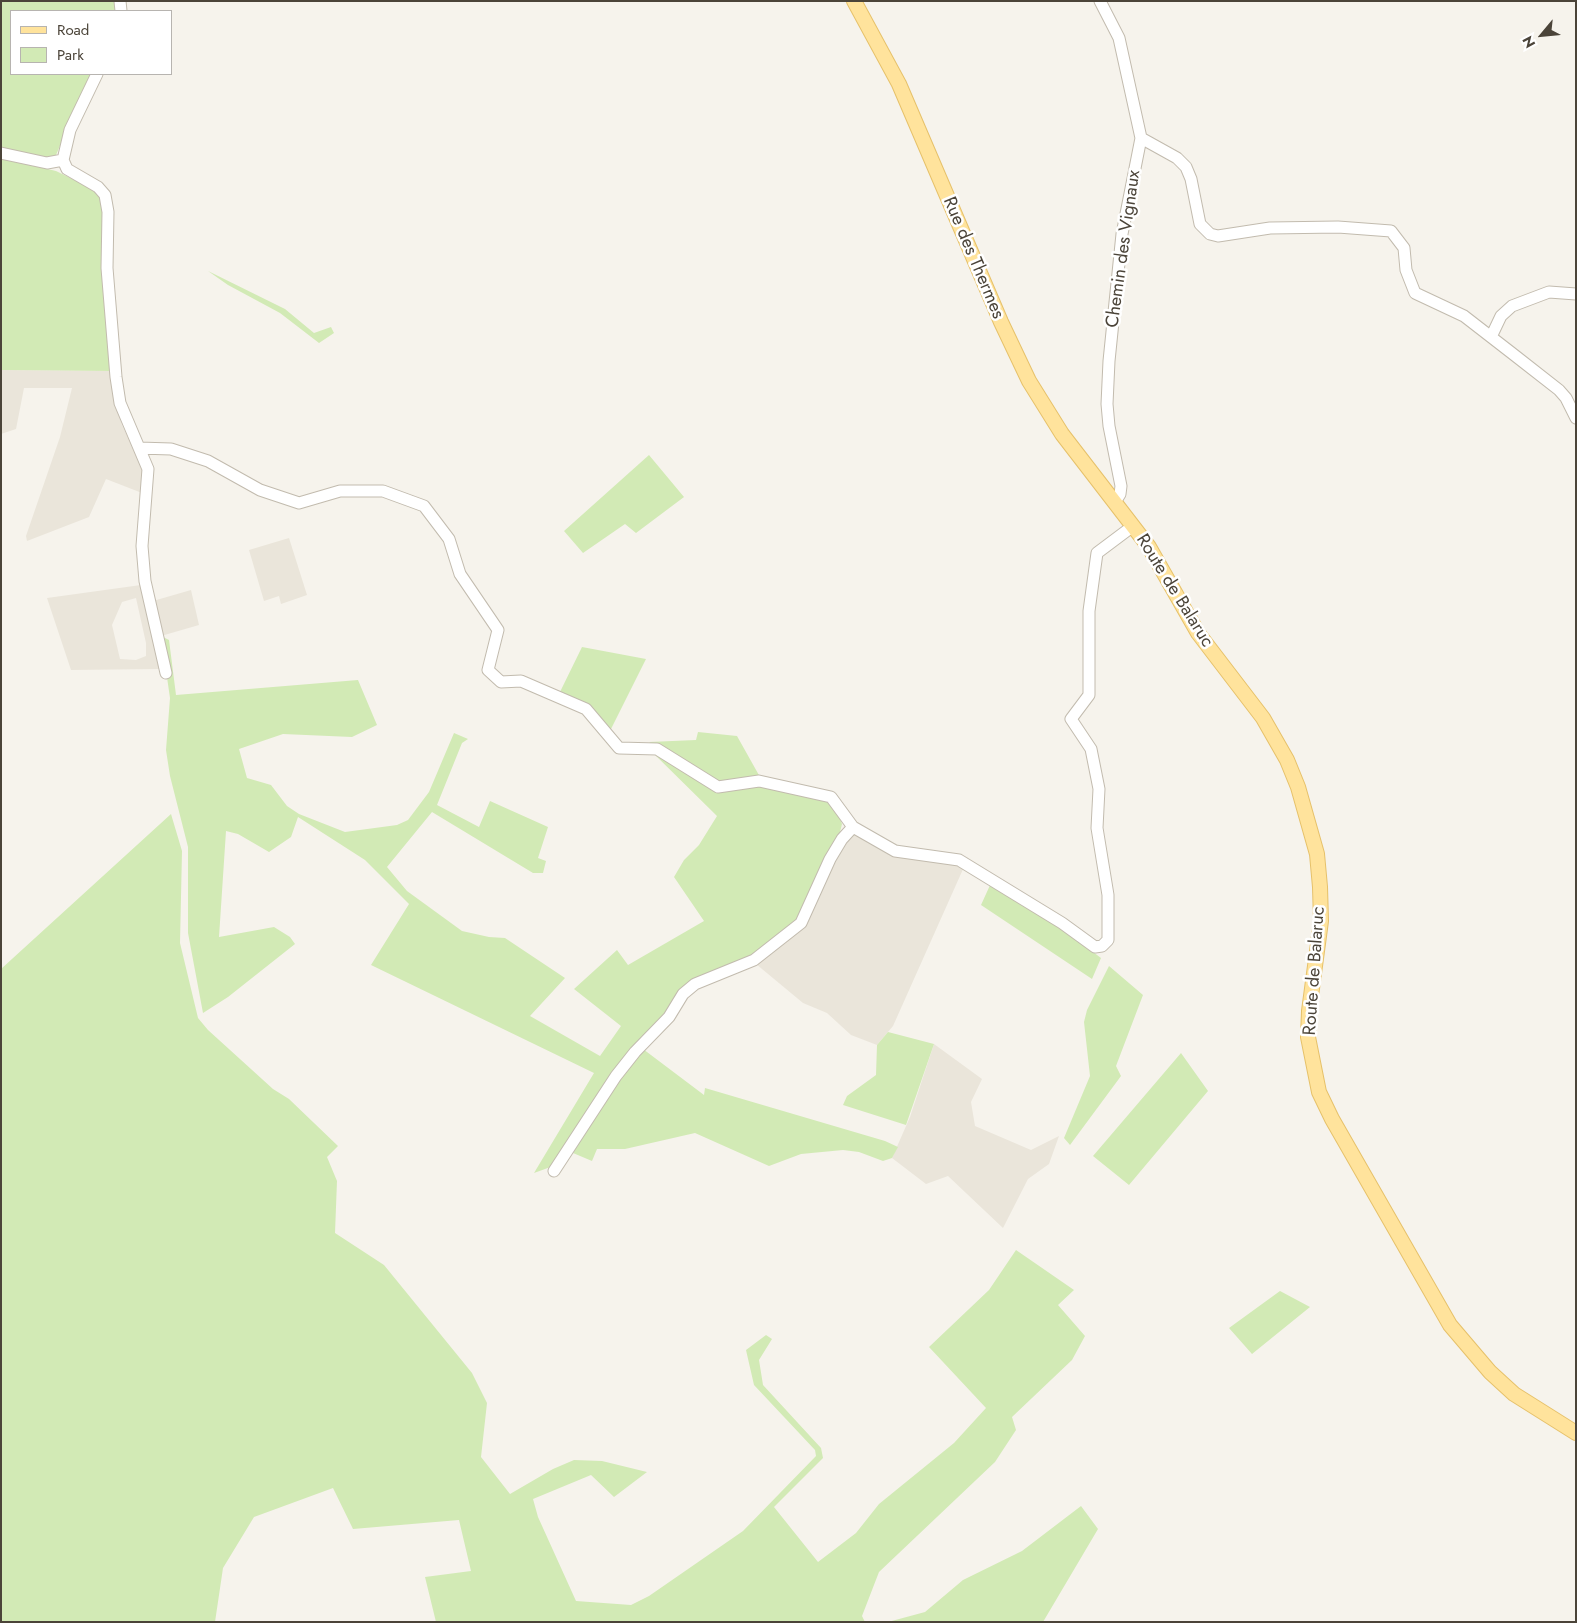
<!DOCTYPE html>
<html>
<head>
<meta charset="utf-8">
<style>
  body { margin:0 }
  #map { position:relative; width:1577px; height:1623px; overflow:hidden; background:#f6f3ec; font-family:Jost,sans-serif }
  canvas { display:block }
  .frame { position:absolute; inset:0; border:2px solid #4b4439; pointer-events:none }
  .legend { position:absolute; left:10px; top:10px; width:162px; height:65px; box-sizing:border-box; background:#fff; border:1px solid #b7b4b0; margin:0; padding:6px 9px; list-style:none; font-size:15px; color:#4b4439 }
  .legend li { display:flex; align-items:center; gap:10px; height:25px }
  .legend b { width:25px; border:1px solid #b7b4b0 }
  .north { position:absolute; left:1517px; top:10px; width:50px; height:50px; -webkit-text-stroke:4px #fff; paint-order:stroke; rotate:242deg; font-size:14px; font-weight:700; line-height:20px; text-align:center; color:#4b4439 }
  .north::after { content:''; display:block; margin:auto; width:18px; height:22px; background:#4b4439; clip-path:polygon(50% 0,100% 100%,50% 72%,0 100%) }
</style>
</head>
<body>
<div id="map">
<canvas width="1577" height="1623"></canvas>
<div class="frame"></div>
<ul class="legend">
<li><b style="height:6px;background:#ffe39c"></b>Road</li>
<li><b style="height:14px;background:#d2eab5"></b>Park</li>
</ul>
<div class="north">N</div>
</div>
<script>
const c = document.querySelector('canvas').getContext('2d');
c.lineJoin = 'round';
function fill(path, color) {
  c.fillStyle = color;
  c.fill(path, 'evenodd');
}
function poly(rows) {
  const path = new Path2D();
  for (const r of rows) {
    path.moveTo(r[0], r[1]);
    for (let i = 2; i < r.length; i += 2) path.lineTo(r[i], r[i + 1]);
  }
  return path;
}
function trace(path, color, width, dash) {
  c.strokeStyle = color;
  c.lineWidth = width;
  c.lineCap = dash ? 'butt' : 'round';
  c.setLineDash(dash || []);
  c.stroke(path);
}
function write(font, color, halo, rows, align = 'center') {
  c.font = font + ' Jost,sans-serif';
  c.lineWidth = 5;
  c.setLineDash([]);
  c.textBaseline = 'middle';
  c.strokeStyle = halo;
  c.fillStyle = color;
  for (const [text, x, y, turn = 0] of rows) {
    c.save();
    c.translate(x, y);
    c.rotate((+turn || 0) * Math.PI / 180);
    c.textAlign = isNaN(turn) ? turn : align;
    if (halo) c.strokeText(text, 0, 0);
    c.fillText(text, 0, 0);
    c.restore();
  }
}
const residential = poly([
  [1,370,111,371,113,396,122,425,143,470,142,493,106,479,89,517,27,541,26,536,60,437,72,388,24,388,16,429,1,434],
  [289,538,307,595,281,604,279,596,264,601,249,550],
  [141,585,159,669,71,670,47,598],
  [136,598,146,643,146,656,136,660,120,659,112,625,122,602],
  [191,590,199,625,161,636,153,601],
  [858,828,898,847,968,858,893,1026,877,1045,851,1035,827,1013,803,1003,756,964,842,844],
  [934,1044,982,1079,971,1102,975,1126,1031,1150,1059,1136,1049,1164,1028,1179,1003,1228,948,1176,926,1184,892,1158,910,1117]
]);
const green = poly([
  [1,1,115,1,116,11,11,11,11,74,91,74,56,155,50,160,1,151],
  [1,158,56,171,95,190,102,199,111,371,1,370],
  [208,271,285,309,314,333,331,327,334,333,319,343,280,313,228,285],
  [649,455,684,497,636,533,625,524,583,553,564,531],
  [161,636,169,640,176,695,358,680,377,725,352,737,283,734,239,749,247,778,271,785,287,806,299,814,345,832,397,825,408,820,429,792,454,733,468,739,462,743,437,805,479,827,490,801,548,827,538,858,546,861,543,873,533,873,432,812,387,867,407,891,462,931,489,937,505,938,565,978,530,1016,600,1056,621,1026,574,989,617,950,628,965,704,921,674,877,684,860,699,845,717,816,650,750,715,789,761,783,822,798,837,811,842,824,839,836,799,920,754,956,694,981,556,1165,534,1173,594,1073,371,965,409,904,365,860,298,817,291,837,269,852,238,834,226,831,219,937,274,927,290,937,295,944,228,997,203,1013,188,933,188,847,170,776,166,750,170,698],
  [582,647,646,659,609,733,559,694],
  [698,732,737,736,760,777,724,785,649,742,696,740],
  [171,814,182,851,180,943,198,1018,208,1030,273,1089,289,1099,338,1146,327,1157,337,1181,335,1233,384,1265,472,1373,487,1403,481,1457,510,1494,553,1469,574,1460,602,1461,647,1472,614,1497,591,1475,533,1499,538,1517,576,1601,631,1605,649,1596,743,1531,816,1456,815,1450,754,1385,746,1350,766,1335,772,1339,759,1360,763,1385,821,1448,823,1458,774,1507,818,1562,856,1533,879,1504,954,1443,986,1408,929,1347,989,1290,1016,1250,1074,1290,1058,1305,1085,1336,1072,1360,1012,1417,1016,1430,995,1462,879,1572,862,1616,865,1622,436,1622,425,1577,471,1571,459,1520,353,1529,333,1488,254,1517,223,1568,215,1622,1,1622,1,969],
  [991,883,1044,915,1101,958,1092,979,981,905],
  [1109,966,1143,995,1116,1066,1121,1076,1070,1145,1064,1138,1090,1076,1084,1022,1087,1010],
  [888,1032,934,1044,906,1125,843,1105,847,1096,876,1075,877,1045],
  [643,1049,704,1095,705,1088,885,1141,898,1147,892,1158,883,1161,859,1152,843,1150,801,1154,769,1166,695,1133,625,1149,597,1149,592,1161,573,1153,620,1077],
  [1181,1053,1208,1091,1129,1185,1093,1156],
  [1280,1291,1310,1307,1252,1354,1229,1328],
  [1081,1506,1098,1529,1043,1622,888,1622,925,1612,963,1580,1022,1551]
]);
const minor = poly([
  [120,1,121,11],
  [1100,1,1119,38,1141,138,1122,234,1109,361,1107,404,1109,426,1121,486,1120,494,1115,502],
  [97,74,70,130,63,160,67,169,98,187,105,195,108,212,107,268,116,377,120,403,148,469,142,546,145,581,166,673],
  [1141,138,1177,158,1186,167,1191,179,1200,224,1210,234,1218,236,1270,228,1338,227,1391,231,1404,248,1406,270,1415,293,1464,316,1513,354,1559,390,1566,398,1576,418],
  [1,153,47,163,63,160],
  [1491,337,1501,316,1512,306,1549,292,1576,294],
  [139,448,171,449,208,461,260,490,299,503,340,491,383,491,424,506,449,539,460,574,498,630,488,670,501,682,521,681,586,709,619,748,657,749,718,787,759,781,831,797,853,827,895,851,959,860,1062,923,1095,947,1102,946,1108,940,1108,895,1097,828,1099,789,1091,749,1071,719,1089,695,1089,611,1097,553,1133,526],
  [554,1171,616,1076,635,1052,669,1017,683,994,695,984,754,960,801,923,830,859,842,839,853,827]
]);
const major = poly([
  [854,1,899,84,1001,322,1029,381,1062,434,1149,547,1198,633,1263,718,1287,760,1298,787,1317,854,1320,887,1321,921,1309,1011,1308,1037,1319,1092,1332,1119,1450,1325,1490,1372,1514,1394,1576,1433]
]);
const streetNames = [
  ["Chemin des Vignaux",1124,249,-82],
  ["Rue des Thermes",973,258,67],
  ["Route de Balaruc",1174,591,58],
  ["Route de Balaruc",1315,971,-86]
];
fill(residential, '#eae5da');
fill(green, '#d2eab5');
trace(minor, '#c2bbae', 13);
trace(major, '#e6c16a', 16);
trace(minor, '#fff', 11);
trace(major, '#ffe39c', 14);
write('18px', '#4b4439', '#fff', streetNames);
</script>
</body>
</html>
